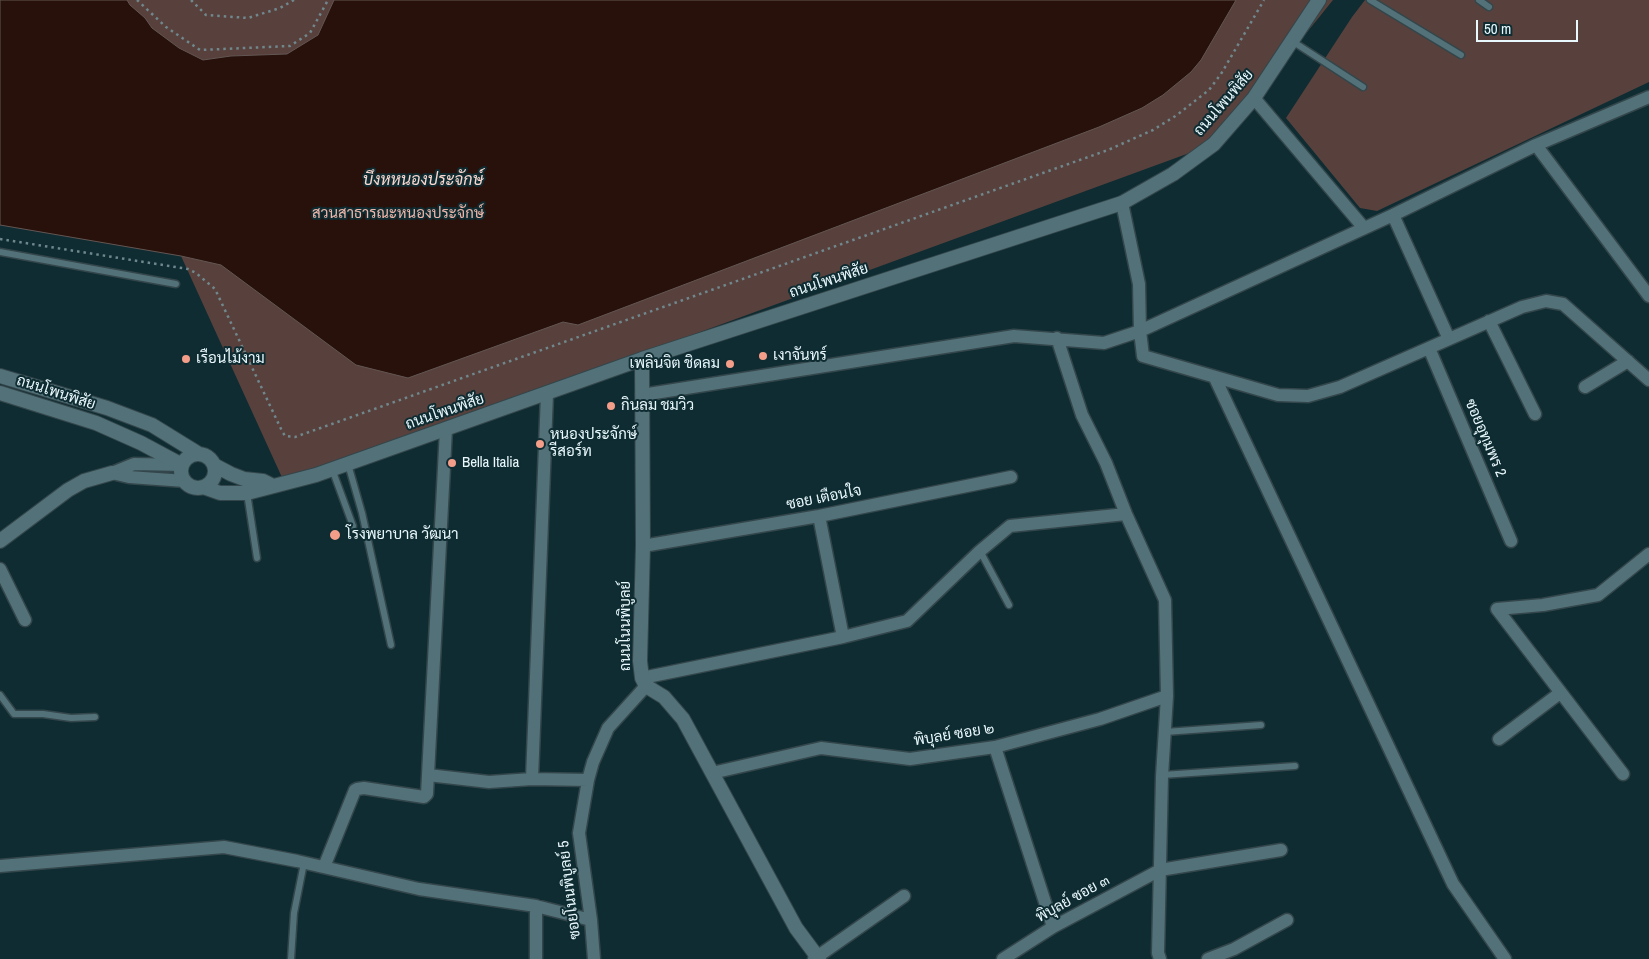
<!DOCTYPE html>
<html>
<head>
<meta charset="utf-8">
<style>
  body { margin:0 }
  #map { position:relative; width:1649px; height:959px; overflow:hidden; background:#0e2c32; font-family:"Archivo Narrow",sans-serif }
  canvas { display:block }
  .scale { position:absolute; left:1476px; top:20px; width:102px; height:22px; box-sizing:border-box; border:2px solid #e8f8fc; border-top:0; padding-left:6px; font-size:15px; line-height:18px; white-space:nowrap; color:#e8f8fc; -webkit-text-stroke:4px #0e2c32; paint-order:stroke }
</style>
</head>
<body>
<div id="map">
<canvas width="1649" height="959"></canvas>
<div class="scale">50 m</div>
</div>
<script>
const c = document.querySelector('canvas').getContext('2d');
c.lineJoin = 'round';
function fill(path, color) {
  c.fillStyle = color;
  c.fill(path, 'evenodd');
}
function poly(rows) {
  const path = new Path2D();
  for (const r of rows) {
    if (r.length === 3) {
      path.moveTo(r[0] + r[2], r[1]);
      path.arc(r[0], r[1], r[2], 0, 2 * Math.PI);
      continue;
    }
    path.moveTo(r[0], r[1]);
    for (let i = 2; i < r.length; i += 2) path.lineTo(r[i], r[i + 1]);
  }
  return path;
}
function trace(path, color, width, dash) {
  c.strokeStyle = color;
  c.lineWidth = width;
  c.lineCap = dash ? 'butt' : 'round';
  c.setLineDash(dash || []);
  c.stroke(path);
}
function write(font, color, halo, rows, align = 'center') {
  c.font = font + ' "Archivo Narrow",Sarabun,sans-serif';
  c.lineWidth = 4;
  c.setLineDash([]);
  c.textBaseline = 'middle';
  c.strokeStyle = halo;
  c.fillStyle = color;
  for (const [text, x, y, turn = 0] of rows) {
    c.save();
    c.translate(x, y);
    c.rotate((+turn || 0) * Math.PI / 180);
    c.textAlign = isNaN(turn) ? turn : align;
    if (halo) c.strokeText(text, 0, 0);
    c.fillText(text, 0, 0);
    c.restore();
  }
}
const green = poly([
  [0,0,1333,0,1254,98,1214,144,285,484,181,256,0,225],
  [1365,0,1649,0,1649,82,1377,211,1360,208,1286,118,1352,17]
]);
const water = poly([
  [0,0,127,0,130,5,145,18,152,28,179,48,203,60,231,56,287,54,318,35,334,0,1236,0,1201,60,1191,72,1163,95,1142,108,1099,127,578,325,563,322,408,378,356,365,221,265,181,256,0,225,0,0]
]);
const path = poly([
  [137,0,166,27,200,50,290,46,310,33,328,0],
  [191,0,206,15,248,18,280,8,294,0],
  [0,239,188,269,196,273,215,289,282,431,285,436,295,437,1108,150,1153,130,1177,115,1209,90,1221,74,1264,0]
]);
const service = poly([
  [1370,0,1461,55],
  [1479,0,1489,7],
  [1292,41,1363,87],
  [0,252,176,284],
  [348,464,362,513,391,645],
  [332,469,353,526],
  [247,493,257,558],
  [980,551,1009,605],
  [0,695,14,714,43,714,71,718,95,717],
  [1165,732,1261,725],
  [1162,775,1295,766],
  [291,959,294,913,304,863]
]);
const minor = poly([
  [1254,98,1364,228],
  [1536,145,1649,296],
  [1122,203,1139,284,1140,331,1143,356,1278,395,1308,396,1340,387,1522,307,1546,301,1563,304,1649,380],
  [1393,215,1449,339],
  [1489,321,1535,414],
  [1057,338,1082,415,1106,463,1126,514,1165,600,1167,696,1162,776,1158,953,1160,959],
  [1429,348,1511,541],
  [1215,378,1453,884,1505,959],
  [1585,387,1628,361],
  [642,395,1014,336,1104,343,1140,331,1393,215,1536,145,1649,97],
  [112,473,129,477,185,481],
  [112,473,134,464,182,465],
  [819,516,843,637],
  [643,546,819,516,1011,477],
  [0,569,25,620],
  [1497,609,1623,774],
  [1497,609,1543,605,1598,595,1649,554],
  [642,678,843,637,907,621,980,551,1010,526,1126,514],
  [1499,739,1560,693],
  [995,747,1053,927],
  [712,773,821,748,910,759,995,747,1100,719,1167,696],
  [428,775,489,782,532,779,588,780],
  [532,779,547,394],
  [0,866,224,847,297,861,419,889,536,906,591,920],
  [324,867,355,790,357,789,364,788,424,797,427,794,446,429],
  [536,959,536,906],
  [594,959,591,920,579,833,588,780,593,762,608,728,646,686],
  [814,959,904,896],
  [1003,959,1053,927,1160,870,1281,850],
  [1208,959,1234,949,1287,920]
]);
const tertiary = poly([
  [642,359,643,546,640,661,642,678,646,686,664,697,683,719,796,928,819,959],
  [0,376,107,408,152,425,199,454],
  [0,393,96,423,141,443,182,465],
  [198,471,17],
  [214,465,231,474,244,479,263,481,273,486],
  [203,487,220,493,247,493,316,475,642,359,1122,203,1173,174,1214,144,1254,98,1319,0],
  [0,541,68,490,84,481,112,473]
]);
const markers = [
  [763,356,5,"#f49e8a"],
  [186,359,5,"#f49e8a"],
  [730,364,5,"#f49e8a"],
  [611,406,5,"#f49e8a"],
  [540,444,5,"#f49e8a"],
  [452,463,5,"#f49e8a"],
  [335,535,6,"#f49e8a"]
];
const streetNames = [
  ["ถนนโพนพิสัย",1224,103,-49],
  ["ถนนโพนพิสัย",829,281,-18],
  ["ถนนโพนพิสัย",56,393,18],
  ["ถนนโพนพิสัย",445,412,-19],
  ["ซอยอุทุมพร 2",1485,438,67],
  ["ซอย เตือนใจ",824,498,-11],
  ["ถนนโนนพิบูลย์",626,626,-90],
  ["พิบุลย์ ซอย ๒",954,735,-9],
  ["ซอยโนนพิบูลย์ 5",570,890,-97],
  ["พิบุลย์ ซอย ๓",1073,899,-29]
];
const parkNames = [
  ["สวนสาธารณะหนองประจักษ์",398,214]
];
const poiNames = [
  ["เงาจันทร์",773,356],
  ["เรือนไม้งาม",196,359],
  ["เพลินจิต ชิดลม",720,364,"right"],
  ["กินลม ชมวิว",621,406],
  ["หนองประจักษ์",550,435],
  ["รีสอร์ท",550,452],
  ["Bella Italia",462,463],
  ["โรงพยาบาล วัฒนา",346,535]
];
const waterNames = [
  ["บึงหหนองประจักษ์",423,181]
];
fill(green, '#58413c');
fill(water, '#28100b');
trace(water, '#625653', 1);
trace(service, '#33464b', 9);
trace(minor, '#33464b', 15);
trace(tertiary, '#33464b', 16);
trace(path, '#70888d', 2.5, [2.5, 4]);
trace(service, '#537178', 6);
trace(minor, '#537178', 12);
trace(tertiary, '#537178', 14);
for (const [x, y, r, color] of markers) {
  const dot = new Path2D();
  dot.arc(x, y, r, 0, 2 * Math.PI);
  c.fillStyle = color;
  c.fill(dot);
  trace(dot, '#0e2c32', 2);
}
write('15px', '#e8f8fc', '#0e2c32', streetNames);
write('15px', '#efb5a8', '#0e2c32', parkNames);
write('15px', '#e8f8fc', '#0e2c32', poiNames, 'left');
write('italic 16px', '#fbd7ce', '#0e2c32', waterNames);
</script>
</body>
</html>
